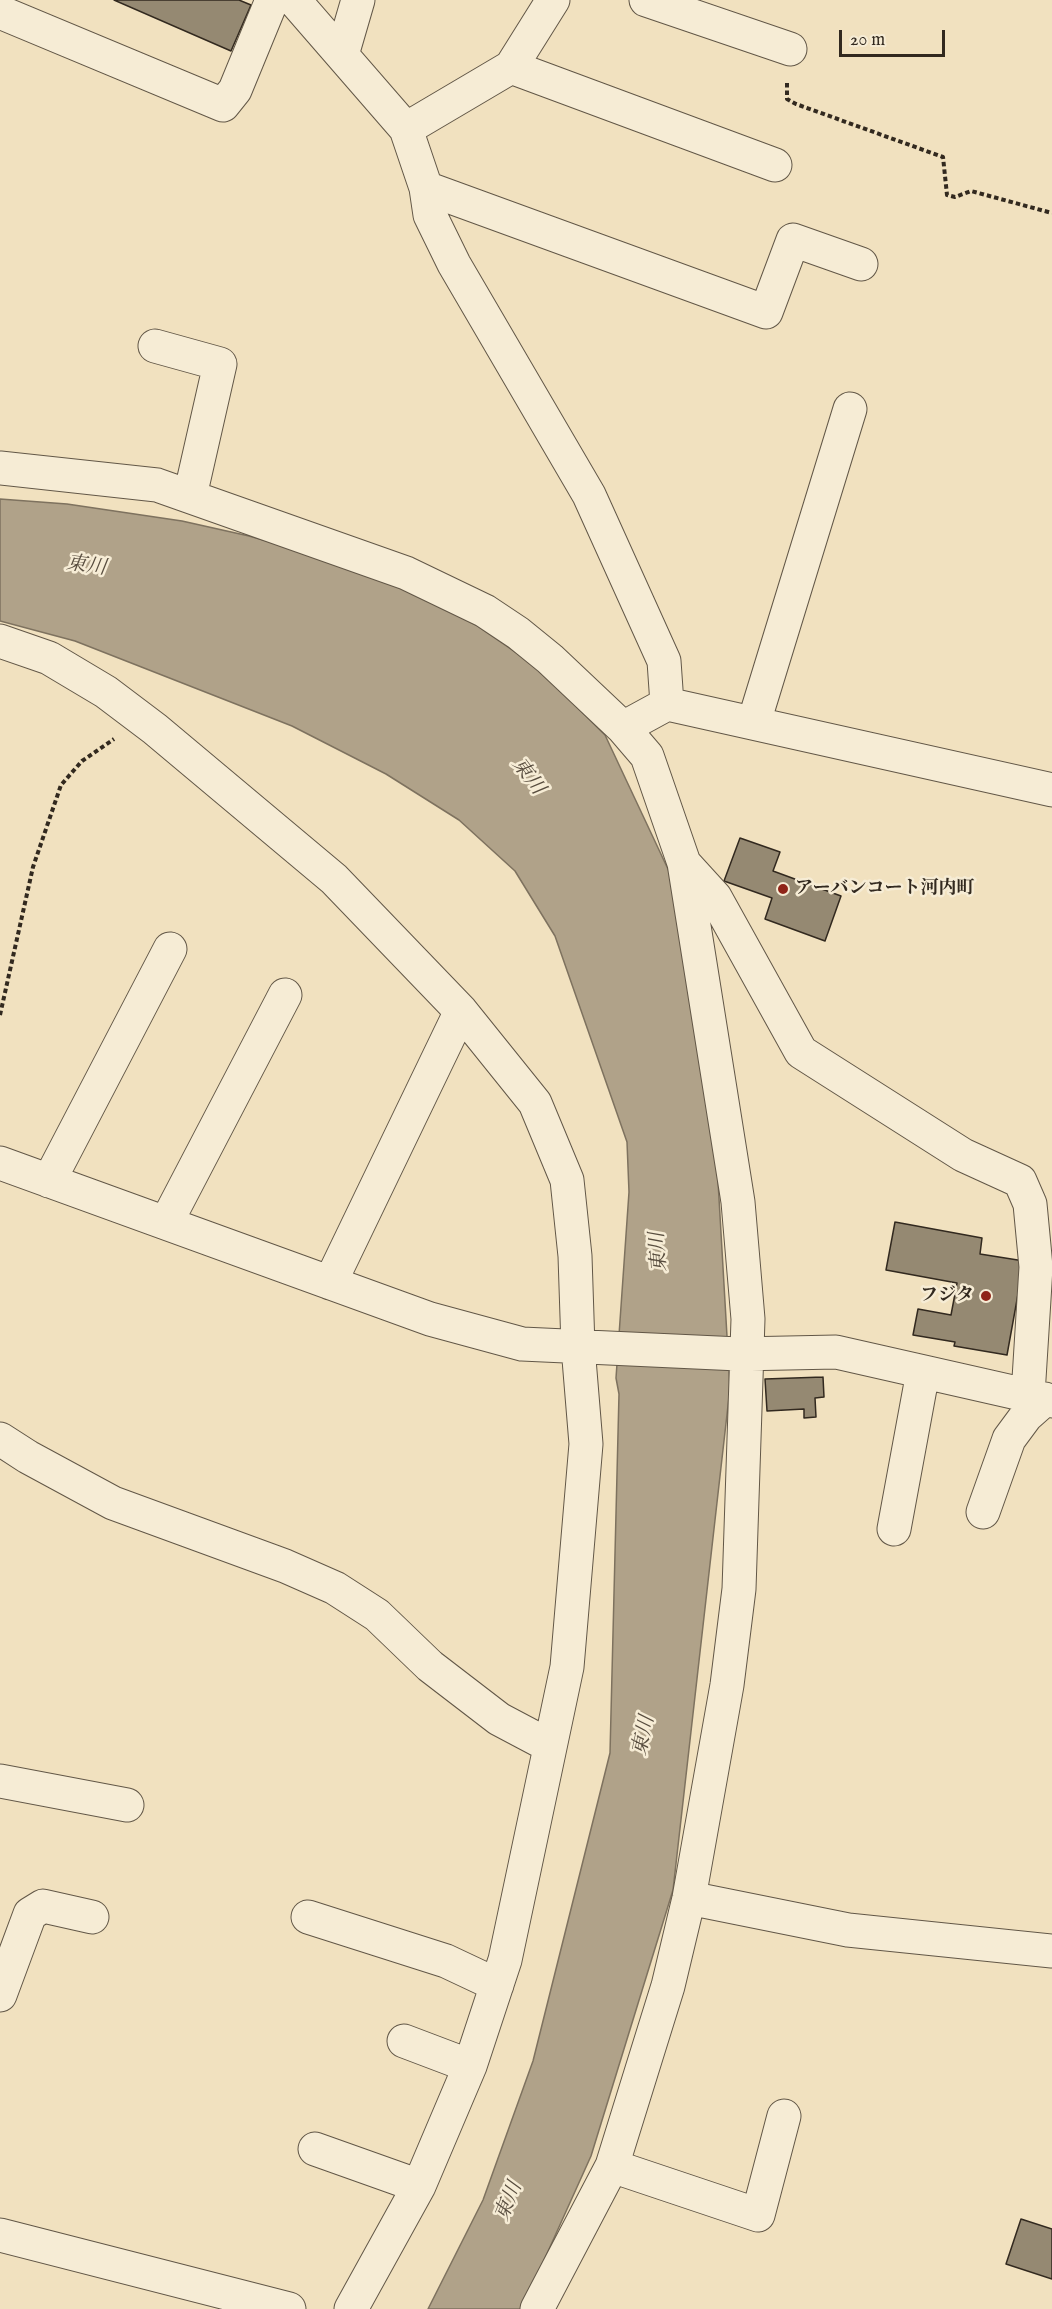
<!DOCTYPE html>
<html>
<head>
<meta charset="utf-8">
<style>
  body { margin:0 }
  #map { position:relative; width:1052px; height:2309px; overflow:hidden; background:#f1e1bf; font-family:"IM FELL English",serif }
  canvas { display:block }
  .scale { position:absolute; left:839px; top:30px; width:106px; height:27px; box-sizing:border-box; border:3px solid #32291f; border-top:0; padding-left:8px; font-size:18px; line-height:21px; white-space:nowrap; color:#32291f; -webkit-text-stroke:4px #f6ecd5; paint-order:stroke }
</style>
</head>
<body>
<div id="map">
<canvas width="1052" height="2309"></canvas>
<div class="scale">20 m</div>
</div>
<script>
const c = document.querySelector('canvas').getContext('2d');
c.lineJoin = 'round';
function fill(path, color) {
  c.fillStyle = color;
  c.fill(path, 'evenodd');
}
function poly(rows) {
  const path = new Path2D();
  for (const r of rows) {
    path.moveTo(r[0], r[1]);
    for (let i = 2; i < r.length; i += 2) path.lineTo(r[i], r[i + 1]);
  }
  return path;
}
function trace(path, color, width, dash) {
  c.strokeStyle = color;
  c.lineWidth = width;
  c.lineCap = dash ? 'butt' : 'round';
  c.setLineDash(dash || []);
  c.stroke(path);
}
function write(font, color, halo, rows, align = 'center') {
  c.font = font + ' "IM FELL English","Noto Serif JP",serif';
  c.lineWidth = 5;
  c.setLineDash([]);
  c.textBaseline = 'middle';
  c.strokeStyle = halo;
  c.fillStyle = color;
  for (const [text, x, y, turn = 0] of rows) {
    c.save();
    c.translate(x, y);
    c.rotate((+turn || 0) * Math.PI / 180);
    c.textAlign = isNaN(turn) ? turn : align;
    if (halo) c.strokeText(text, 0, 0);
    c.fillText(text, 0, 0);
    c.restore();
  }
}
const water = poly([
  [0,499,67,504,182,521,249,536,317,555,432,595,537,667,605,735,675,884,713,1095,730,1388,673,1890,591,2156,522,2309,428,2309,483,2200,533,2061,610,1753,619,1394,616,1378,629,1192,627,1142,555,936,515,871,459,820,386,774,292,726,75,641,0,621,0,499]
]);
const building = poly([
  [114,0,239,0,251,5,231,51,114,0],
  [740,838,780,852,773,871,841,896,825,941,765,919,772,898,724,881,740,838],
  [895,1222,982,1238,980,1254,1024,1261,1007,1355,954,1346,955,1342,913,1335,918,1309,951,1315,957,1283,886,1270,895,1222],
  [823,1377,824,1397,815,1398,816,1417,804,1418,804,1409,767,1411,765,1379,823,1377],
  [1021,2219,1052,2229,1052,2279,1006,2264,1021,2219]
]);
const path = poly([
  [787,83,787,99,796,104,943,157,947,195,955,197,971,191,1052,213],
  [0,1015,33,867,61,785,82,761,114,739]
]);
const street = poly([
  [294,0,406,129,426,188,430,215,454,264,589,495,664,661,667,704],
  [646,0,790,49],
  [0,12,223,105,235,90,272,0],
  [342,55,358,0],
  [511,67,775,165],
  [406,129,511,67,553,0],
  [426,188,766,312,793,240,861,264],
  [155,346,220,364,190,496],
  [0,468,157,485,406,573,485,611,518,633,550,659,623,728,647,756,684,863,738,1202,748,1319,739,1589,727,1685,689,1898,668,1986,612,2166,537,2309],
  [0,641,49,658,106,692,155,729,334,879,461,1011,535,1103,567,1180,575,1256,578,1347,586,1444,567,1667,505,1960,470,2066,419,2186,351,2309],
  [754,722,850,409],
  [623,728,667,704,1052,790],
  [684,863,715,897,801,1052,963,1155,1020,1181,1030,1204,1036,1267,1028,1395],
  [0,1163,430,1319,522,1344,739,1354,836,1352,1052,1401],
  [49,1181,170,949],
  [166,1223,285,995],
  [330,1283,461,1011],
  [0,1439,28,1457,113,1503,285,1566,335,1588,377,1615,430,1666,499,1719,550,1746],
  [983,1512,1009,1439,1026,1416,1045,1399],
  [894,1529,923,1372],
  [0,1781,127,1805],
  [689,1898,848,1930,1052,1951],
  [308,1917,446,1961,497,1985],
  [0,1995,30,1914,43,1906,92,1917],
  [404,2041,470,2066],
  [315,2149,419,2186],
  [612,2166,758,2215,784,2116],
  [0,2235,289,2309]
]);
const markers = [
  [783,889,6,"#8f2418"],
  [986,1296,6,"#8f2418"]
];
const poiNames = [
  ["アーバンコート河内町",795,889],
  ["フジタ",974,1296,"right"]
];
const waterNames = [
  ["東川",86,567,8],
  ["東川",527,777,53],
  ["東川",660,1252,-94],
  ["東川",645,1736,-78],
  ["東川",510,2202,-68]
];
fill(water, '#b0a289');
trace(water, '#7e725f', 1.5);
fill(building, '#958972');
trace(building, '#32291f', 1.5);
trace(street, '#625747', 35);
trace(path, '#32291f', 4, [4.5, 3]);
trace(street, '#f6ecd5', 33);
for (const [x, y, r, color] of markers) {
  const dot = new Path2D();
  dot.arc(x, y, r, 0, 2 * Math.PI);
  c.fillStyle = color;
  c.fill(dot);
  trace(dot, '#f6ecd5', 2);
}
write('bold 18px', '#32291f', '#f6ecd5', poiNames, 'left');
write('italic 20px', '#584d3f', '#f6ecd5', waterNames);
</script>
</body>
</html>
